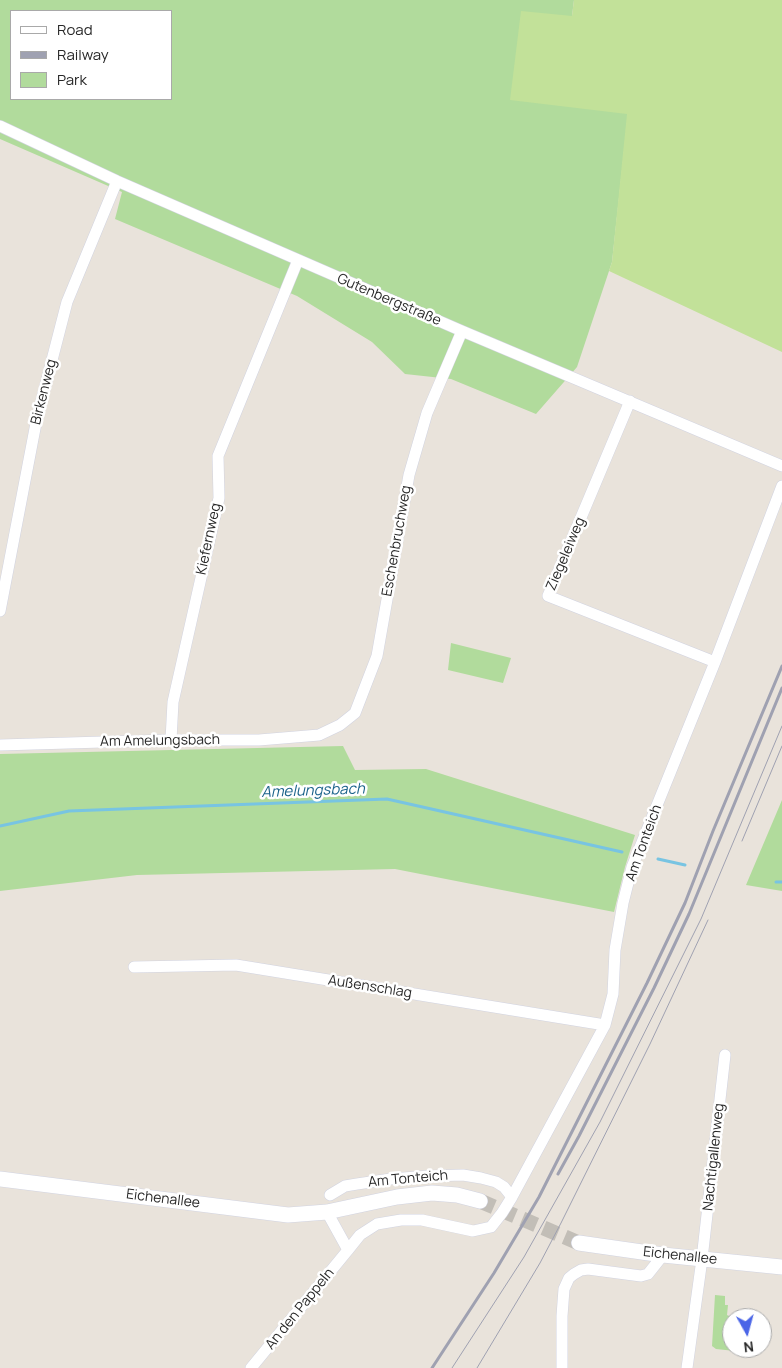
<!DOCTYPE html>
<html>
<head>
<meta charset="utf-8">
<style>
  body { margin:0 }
  #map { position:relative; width:782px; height:1368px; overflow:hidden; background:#e9e3db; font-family:Manrope,sans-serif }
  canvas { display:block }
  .legend { position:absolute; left:10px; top:10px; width:162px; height:90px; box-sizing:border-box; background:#fff; border:1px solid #a9a9a9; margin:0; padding:6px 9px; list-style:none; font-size:15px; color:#282828 }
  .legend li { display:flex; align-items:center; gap:10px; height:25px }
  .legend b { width:25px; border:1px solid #a9a9a9 }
  .north { position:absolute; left:722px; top:1308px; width:50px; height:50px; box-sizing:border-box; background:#fff; border:1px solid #a9a9a9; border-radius:50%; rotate:173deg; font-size:14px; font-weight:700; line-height:20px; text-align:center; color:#282828 }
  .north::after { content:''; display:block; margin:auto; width:18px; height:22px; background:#4a65e7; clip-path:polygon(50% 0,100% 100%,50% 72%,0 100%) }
</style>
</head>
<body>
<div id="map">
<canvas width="782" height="1368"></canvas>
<ul class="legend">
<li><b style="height:6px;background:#fff"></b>Road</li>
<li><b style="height:6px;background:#9fa1b1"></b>Railway</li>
<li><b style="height:14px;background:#b1db9c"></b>Park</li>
</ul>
<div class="north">N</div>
</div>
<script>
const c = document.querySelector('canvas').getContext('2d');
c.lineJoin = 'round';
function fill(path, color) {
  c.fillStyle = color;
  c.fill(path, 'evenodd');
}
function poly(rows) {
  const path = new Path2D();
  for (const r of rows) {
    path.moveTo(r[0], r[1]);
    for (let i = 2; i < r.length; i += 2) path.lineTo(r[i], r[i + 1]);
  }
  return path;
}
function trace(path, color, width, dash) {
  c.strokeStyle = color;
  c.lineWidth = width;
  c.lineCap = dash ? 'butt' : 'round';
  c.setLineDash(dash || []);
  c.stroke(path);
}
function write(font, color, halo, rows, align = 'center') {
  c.font = font + ' Manrope,sans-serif';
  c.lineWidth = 5;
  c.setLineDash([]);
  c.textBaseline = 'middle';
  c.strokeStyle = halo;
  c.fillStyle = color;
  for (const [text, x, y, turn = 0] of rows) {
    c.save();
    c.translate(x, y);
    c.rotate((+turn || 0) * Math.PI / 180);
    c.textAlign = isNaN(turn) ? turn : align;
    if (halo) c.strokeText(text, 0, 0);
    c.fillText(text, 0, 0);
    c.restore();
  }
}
const green = poly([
  [0,0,574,0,572,16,628,114,612,262,577,367,536,414,451,379,405,374,372,342,297,296,115,219,122,192,0,139],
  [11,11,171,11,171,99,11,99],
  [451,643,511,658,503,683,448,670],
  [343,746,355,770,426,769,635,835,625,867,614,912,395,869,137,875,0,891,0,754],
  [782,800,782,891,746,885],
  [715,1295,725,1296,725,1305,728,1305,727,1315,729,1316,729,1325,731,1326,730,1336,732,1337,732,1348,735,1348,735,1351,716,1349,712,1346]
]);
const pitch = poly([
  [574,0,782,0,782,352,609,271,612,262,627,114,510,100,521,11,572,16]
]);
const stream = poly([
  [0,826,69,811,387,799,622,852],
  [658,859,685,865],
  [776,882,782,882]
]);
const secondaryTunnel = poly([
  [480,1201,579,1243]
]);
const street = poly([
  [0,126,117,181,462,331,782,466],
  [630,401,548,596,715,662],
  [0,611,37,418,67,302,117,181],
  [171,740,173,702,219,498,218,456,298,260],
  [0,745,171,740,259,740,319,735,340,725,355,713,377,656,409,475,427,413,462,331],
  [134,967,236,965,605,1025],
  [330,1195,345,1186,357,1184,391,1179,429,1176,463,1175,481,1178,496,1182,504,1187,512,1197],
  [327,1212,348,1250,360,1235,377,1224,401,1220,422,1220,473,1231,491,1227,502,1213,512,1197,605,1025,613,994,615,950,623,903,632,867,715,662,782,486],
  [251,1368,348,1250],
  [562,1368,562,1316,564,1289,569,1278,574,1274,581,1270,588,1269,641,1276,648,1274,663,1255],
  [687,1368,702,1259,725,1055]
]);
const secondary = poly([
  [0,1179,288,1215,327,1212,397,1197,432,1193,457,1195,480,1201],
  [579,1243,663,1255,782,1267]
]);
const tram = poly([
  [742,841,782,746],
  [452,1368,524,1257,600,1122,701,919,782,726],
  [477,1368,540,1263,561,1223,650,1044,708,920]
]);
const rail = poly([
  [558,1174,579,1136,654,988,689,914,782,688],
  [432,1368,494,1273,539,1197,647,983,685,903,713,831,782,666]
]);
const streetNames = [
  ["Gutenbergstraße",389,300,23],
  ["Birkenweg",44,392,-76],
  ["Kiefernweg",209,539,-78],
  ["Eschenbruchweg",397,541,-80],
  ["Ziegeleiweg",566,554,-67],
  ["Am Amelungsbach",160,741,-1],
  ["Am Tonteich",644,843,-70],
  ["Außenschlag",370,987,9],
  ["Nachtigallenweg",714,1157,-84],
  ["Am Tonteich",408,1179,-5],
  ["Eichenallee",163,1199,7],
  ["Eichenallee",680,1256,6],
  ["An den Pappeln",300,1309,-51]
];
const waterNames = [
  ["Amelungsbach",313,791,-2]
];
fill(green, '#b1db9c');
fill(pitch, '#c2e199');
trace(stream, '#78c4e2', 3);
trace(secondaryTunnel, '#c2beb7', 15, [15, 8]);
trace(street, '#d1d3e0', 12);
trace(secondary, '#d1d3e0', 16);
trace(street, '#fff', 11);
trace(secondary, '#fff', 15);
trace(tram, '#9fa1b1', 1);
trace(rail, '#9fa1b1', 3);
write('14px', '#282828', '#fff', streetNames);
write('italic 15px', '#1a628a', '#fff', waterNames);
</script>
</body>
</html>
